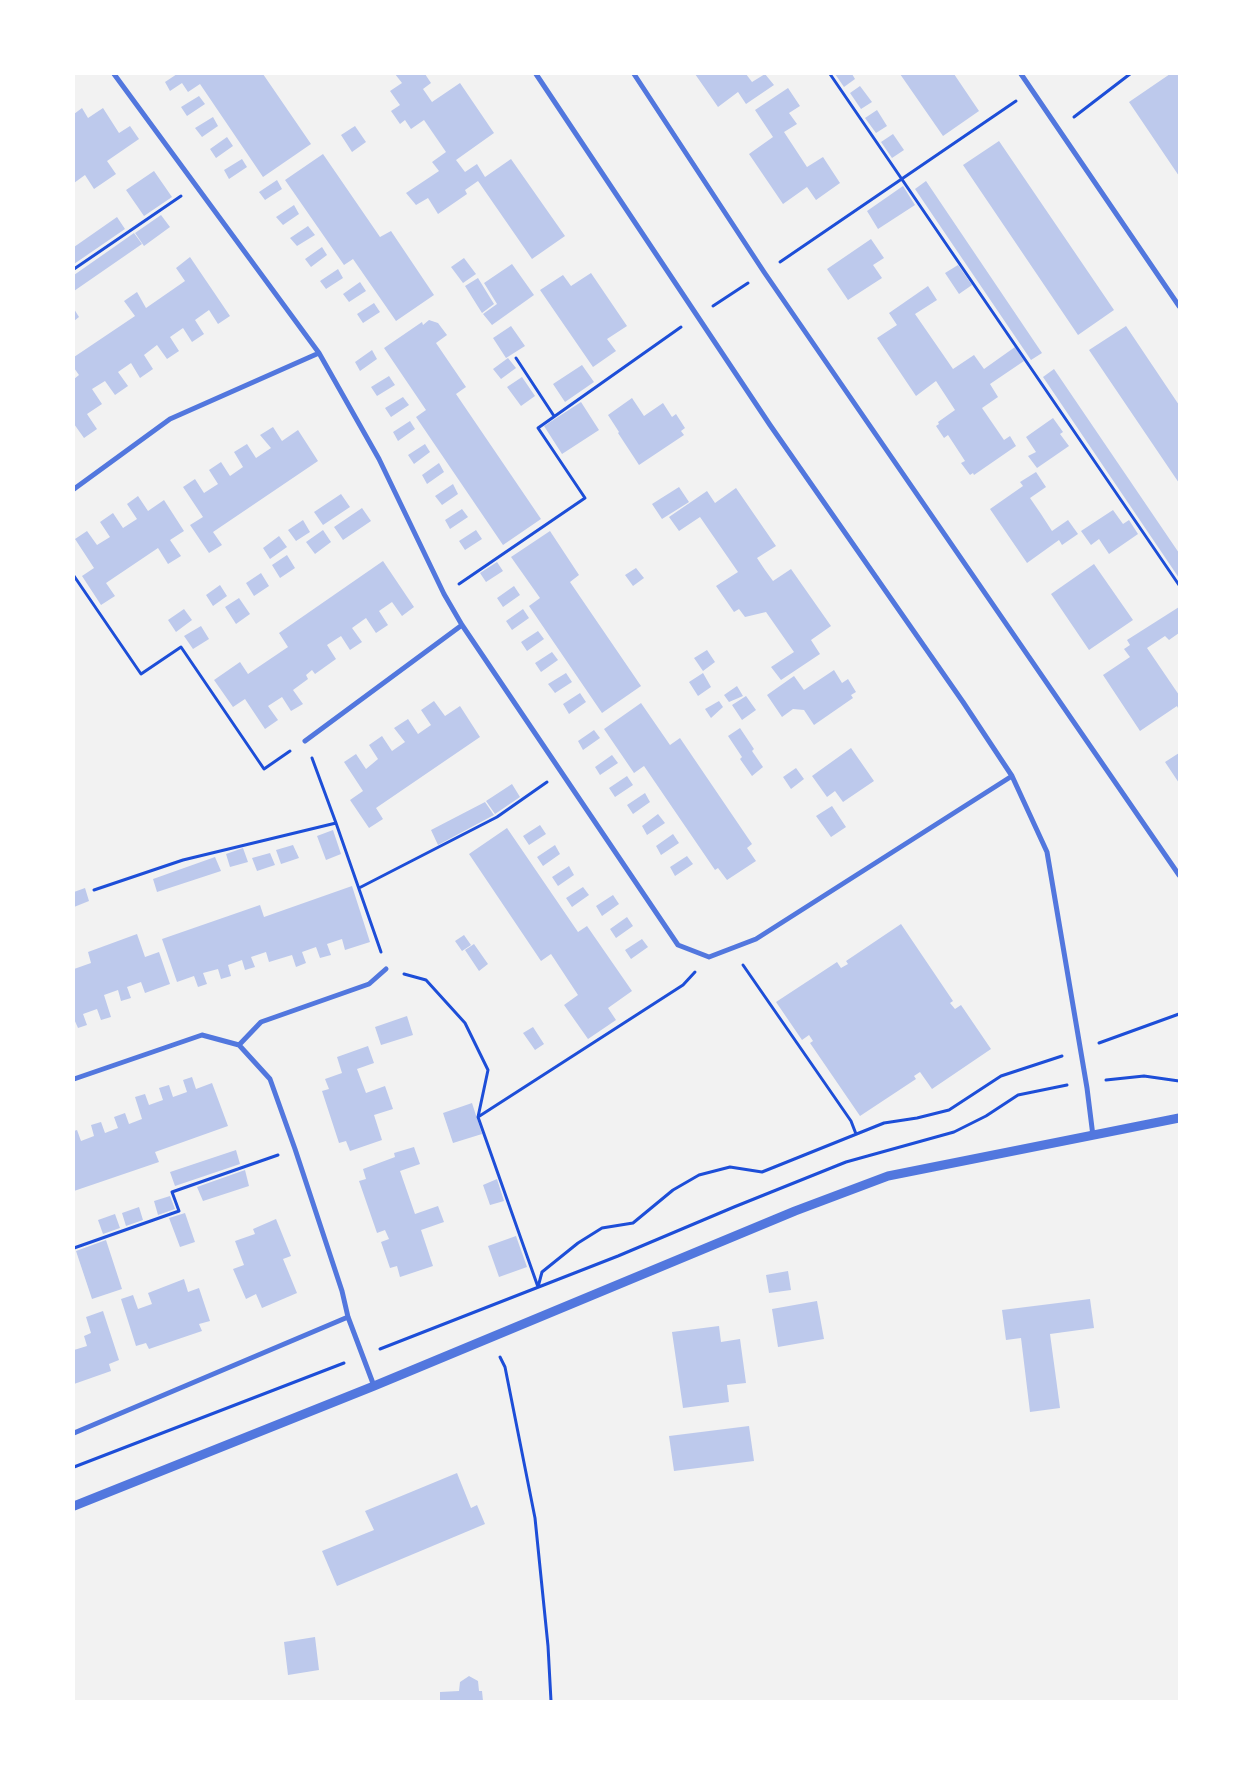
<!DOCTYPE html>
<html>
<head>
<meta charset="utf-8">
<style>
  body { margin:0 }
  #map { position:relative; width:1253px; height:1775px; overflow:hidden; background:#f2f2f2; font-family:"Golos Text",sans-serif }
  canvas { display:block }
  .frame { position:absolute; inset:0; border:75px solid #fff; pointer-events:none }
</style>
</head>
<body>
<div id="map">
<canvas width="1253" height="1775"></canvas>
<div class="frame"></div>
</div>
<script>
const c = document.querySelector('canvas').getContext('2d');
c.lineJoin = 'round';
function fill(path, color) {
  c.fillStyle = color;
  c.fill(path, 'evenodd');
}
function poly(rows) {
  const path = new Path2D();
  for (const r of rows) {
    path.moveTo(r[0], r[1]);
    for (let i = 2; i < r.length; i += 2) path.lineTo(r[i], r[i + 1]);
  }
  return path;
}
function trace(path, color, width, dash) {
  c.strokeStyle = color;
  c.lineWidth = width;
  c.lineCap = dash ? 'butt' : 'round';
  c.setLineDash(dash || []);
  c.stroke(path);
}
const building = poly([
  [177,74,263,74,311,144,263,177,200,84,188,92,182,83,170,91,165,82],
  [395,74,425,74,431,83,423,89,432,102,460,83,494,133,456,160,465,172,477,164,485,177,511,159,565,236,532,259,478,181,465,190,467,194,438,214,428,198,416,205,406,193,439,171,432,162,446,152,424,120,411,129,405,120,400,124,391,111,400,105,390,91,402,83],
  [695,74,746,74,752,82,765,74,774,85,746,104,738,92,718,107],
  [835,74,852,74,855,79,844,87],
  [900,74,954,74,979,111,943,136],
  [1170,74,1177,74,1179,77,1179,176,1129,102],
  [860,86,872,102,861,109,850,93],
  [788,88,800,106,789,113,797,124,784,132,807,167,823,157,840,183,816,200,807,187,783,204,749,154,773,137,755,110],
  [199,96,205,104,187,116,181,107],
  [82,108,88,118,103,108,119,133,130,126,139,139,107,161,116,174,94,189,85,175,74,183,74,114],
  [877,110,887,126,876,133,865,118],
  [213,117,218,126,202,137,195,128],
  [355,126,366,142,352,152,341,135],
  [893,134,904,150,892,158,881,142],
  [227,137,233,146,216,158,210,149],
  [999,141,1114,310,1078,335,963,165],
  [323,154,380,237,391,231,434,295,396,321,353,259,344,265,285,180],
  [242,159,247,167,229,179,224,170],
  [154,171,172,197,144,216,126,190],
  [277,180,282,189,265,200,259,192],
  [926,181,1042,353,1031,360,915,189],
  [903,186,915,205,878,229,867,211],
  [294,205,299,214,283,225,276,217],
  [161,215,170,227,144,246,135,233],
  [117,217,125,229,74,264,74,247],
  [308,226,315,235,297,246,290,238],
  [134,233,142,244,74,291,74,275],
  [871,239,884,258,873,265,882,278,848,300,827,269],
  [322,247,327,255,311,267,305,259],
  [190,257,230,316,218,324,209,310,195,320,204,334,192,342,183,328,170,337,179,351,167,359,157,345,144,355,153,369,140,378,131,363,118,372,128,386,115,395,105,381,92,389,102,404,87,414,97,429,84,438,74,424,74,379,79,375,74,368,74,357,135,316,124,301,137,292,146,308,185,281,176,268],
  [464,258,476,274,463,283,451,267],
  [512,264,534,295,492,325,483,314,497,304,484,283],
  [958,265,972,285,959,294,945,273],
  [338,269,343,278,326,289,320,281],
  [591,273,627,326,607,339,616,351,593,367,540,290,563,275,571,286],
  [478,278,494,304,482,313,465,286],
  [360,282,366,291,349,302,343,294],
  [928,286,937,300,915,314,953,369,974,355,984,369,1015,347,1024,361,990,384,998,397,982,408,1004,440,1010,436,1016,446,974,475,973,473,970,475,961,463,965,461,948,435,944,438,936,426,939,424,938,422,955,410,936,381,916,396,877,338,897,325,889,313],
  [374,303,380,312,363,323,357,314],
  [74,309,79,317,74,321],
  [429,320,438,323,447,335,436,343,466,387,456,394,541,519,503,545,416,417,426,410,384,348,422,322,423,325],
  [511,326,525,346,506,358,493,338],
  [1126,326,1179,405,1179,483,1089,350],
  [372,350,377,359,360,371,355,362],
  [508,358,516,368,501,379,493,369],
  [582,365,594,382,565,402,553,384],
  [1054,369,1179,553,1179,578,1043,377],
  [389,376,395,385,377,396,371,387],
  [522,377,535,396,521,406,507,387],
  [403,397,409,405,391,417,385,408],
  [632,398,644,416,663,403,672,417,676,414,685,428,681,431,684,435,639,465,618,433,619,432,608,415],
  [581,402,599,430,562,454,544,426],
  [1053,418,1063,432,1060,434,1069,446,1037,468,1028,456,1036,452,1026,437],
  [410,421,415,429,398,441,393,432],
  [273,427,282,441,298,430,318,461,213,532,222,545,209,553,190,525,203,517,183,487,195,479,204,493,218,484,209,470,221,462,230,476,243,467,234,452,247,444,256,458,271,448,260,435],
  [425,444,430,452,414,464,408,455],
  [439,463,444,472,427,484,422,475],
  [1036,472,1046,487,1030,498,1041,514,1052,531,1068,520,1078,534,1062,545,1059,540,1027,563,990,509,1023,486,1020,482],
  [453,484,458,494,442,505,435,496],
  [679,487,689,502,662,519,652,504],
  [736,488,776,546,757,558,765,570,773,581,791,569,831,626,811,640,820,654,781,680,771,667,794,652,766,612,745,617,739,609,734,612,716,586,738,572,700,517,679,531,669,517,707,491,715,503],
  [341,494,350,507,323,525,314,512],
  [138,496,148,511,164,500,184,531,170,540,181,556,168,564,158,548,106,583,115,596,101,605,82,576,94,568,75,539,87,531,97,545,110,537,100,522,113,513,123,528,137,519,127,504],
  [362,508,371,521,343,540,334,527],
  [462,509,468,517,450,529,445,520],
  [1113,510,1123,524,1129,520,1138,534,1109,554,1099,539,1091,545,1081,531],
  [303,520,310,532,296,541,288,530],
  [323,530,331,542,315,554,306,542],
  [476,530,482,539,465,550,459,541],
  [550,531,579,575,570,582,641,686,602,713,529,606,540,598,511,557],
  [279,536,287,547,270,559,263,548],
  [287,555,295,568,280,578,272,565],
  [383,561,414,607,402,616,392,602,379,611,388,625,376,633,366,618,352,628,362,642,350,650,341,636,327,645,336,659,315,674,312,670,306,675,308,679,293,690,303,704,291,711,282,697,268,706,278,720,265,729,245,699,233,707,214,680,240,662,248,674,285,649,288,647,279,633],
  [497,562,503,571,486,582,480,573],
  [1094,564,1133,620,1089,650,1051,594],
  [636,568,644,578,633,586,625,575],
  [261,573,269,586,254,596,246,583],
  [220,585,227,596,213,606,206,595],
  [514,586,520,595,503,607,497,598],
  [239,598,250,614,236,624,225,607],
  [1179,607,1179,633,1169,640,1165,636,1147,648,1179,695,1179,710,1177,706,1140,731,1103,675,1130,657,1124,649,1130,645,1127,640],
  [184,609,192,620,176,632,168,620],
  [523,609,529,618,512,630,506,621],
  [201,626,209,639,193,649,184,636],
  [538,631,544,639,527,651,521,642],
  [707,650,715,662,703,671,694,658],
  [552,652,558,660,541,672,535,663],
  [834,670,842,683,848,679,856,692,851,695,853,698,814,725,804,710,793,709,782,717,767,695,794,676,804,690],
  [566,673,572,682,555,693,548,684],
  [703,673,711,687,698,696,689,682],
  [737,686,743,696,729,702,724,695],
  [580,693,586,702,569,714,563,704],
  [746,696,756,710,742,720,732,705],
  [434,701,445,716,460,706,480,737,376,808,383,819,369,828,350,800,363,791,344,762,356,754,366,769,378,759,369,745,382,736,392,751,405,742,394,728,408,719,418,734,431,725,421,710],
  [719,701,723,707,711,718,705,709],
  [641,703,670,745,680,738,752,844,747,848,756,861,727,880,718,868,715,870,644,766,634,773,604,729],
  [740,728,754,749,752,751,763,767,752,776,740,759,742,757,728,736],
  [594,730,600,738,583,750,578,741],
  [851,748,874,781,843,802,835,791,827,797,812,776],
  [1179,753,1179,783,1165,762],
  [612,755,618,763,600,775,595,767],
  [796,768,804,779,791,789,783,777],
  [627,776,633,785,615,797,609,788],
  [512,784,520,797,495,814,486,801],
  [645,793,650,802,633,814,627,805],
  [485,802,494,815,438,845,431,830],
  [832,806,846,827,831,837,816,816],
  [658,814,665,823,647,835,642,826],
  [540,825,546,834,529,845,523,836],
  [507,828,578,932,587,926,632,991,608,1008,616,1020,588,1039,564,1005,578,995,551,954,541,961,469,854],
  [333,830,341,854,326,860,317,836],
  [673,834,679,843,661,855,656,846],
  [293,845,299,858,281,864,276,850],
  [555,845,560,854,543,866,537,857],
  [243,848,248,862,230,867,226,854],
  [270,853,275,865,257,871,252,858],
  [687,856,693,864,675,876,670,867],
  [215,857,221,871,157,892,153,879],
  [569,866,574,875,558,886,552,877],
  [352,886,370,942,345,950,342,939,327,944,331,955,320,958,316,947,302,952,306,963,296,967,292,955,269,962,266,952,251,957,255,967,245,970,242,960,228,965,231,976,221,979,218,969,203,973,207,984,198,987,194,976,177,982,162,939,260,905,264,917],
  [583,887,589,895,572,907,566,898],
  [85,888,89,901,74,907,74,892],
  [613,895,619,904,602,916,596,906],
  [627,917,633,926,616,938,610,929],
  [901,924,953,1001,950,1003,955,1009,961,1005,991,1049,932,1089,920,1072,914,1076,916,1079,860,1116,810,1043,813,1041,809,1035,802,1040,776,1002,837,962,841,968,848,964,846,961],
  [137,934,145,957,159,952,170,984,145,993,141,982,127,987,131,998,121,1001,118,990,104,995,111,1017,101,1020,97,1009,83,1014,87,1025,78,1028,74,1019,74,969,91,963,88,952],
  [464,935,471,945,462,951,455,941],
  [642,939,648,947,631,959,625,950],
  [474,944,488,964,479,971,465,950],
  [407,1016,413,1035,381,1045,375,1027],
  [533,1027,544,1044,535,1050,523,1033],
  [368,1046,374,1063,357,1069,366,1093,385,1086,393,1109,374,1115,382,1140,350,1151,346,1141,339,1143,322,1091,329,1089,325,1079,342,1073,337,1057],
  [192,1077,196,1089,212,1083,228,1126,155,1152,159,1162,74,1191,74,1131,77,1130,81,1141,94,1136,91,1125,101,1122,105,1133,118,1128,114,1117,125,1113,129,1124,142,1119,135,1097,145,1094,149,1105,163,1100,159,1088,169,1085,173,1097,187,1092,183,1080],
  [472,1103,482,1134,453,1143,443,1113],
  [414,1147,420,1164,400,1171,415,1214,438,1206,444,1222,421,1230,433,1266,400,1277,397,1266,390,1268,381,1242,389,1239,385,1230,377,1233,359,1181,366,1179,363,1169,395,1157,394,1153],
  [236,1150,240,1164,175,1186,170,1172],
  [245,1170,249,1186,203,1201,197,1187],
  [497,1179,504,1201,490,1205,483,1185],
  [170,1196,175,1209,158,1215,154,1201],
  [139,1207,143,1220,126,1226,122,1213],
  [185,1213,195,1242,180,1247,169,1218],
  [115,1214,120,1228,103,1234,98,1220],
  [276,1219,291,1256,283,1259,297,1293,262,1308,256,1294,246,1299,233,1269,244,1265,235,1241,255,1234,253,1229],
  [516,1236,527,1267,499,1277,488,1246],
  [106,1240,122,1289,92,1299,76,1251],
  [788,1271,791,1290,769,1293,766,1275],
  [184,1279,188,1292,199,1288,210,1321,199,1324,202,1331,149,1349,146,1343,136,1346,121,1299,133,1295,138,1309,152,1304,148,1293],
  [1090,1299,1094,1328,1050,1334,1060,1408,1030,1412,1021,1338,1006,1340,1002,1310],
  [817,1301,824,1339,778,1347,772,1309],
  [103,1311,119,1360,109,1364,111,1371,74,1384,74,1350,87,1346,84,1336,91,1333,86,1317],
  [719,1326,721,1342,740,1339,746,1383,727,1385,729,1402,683,1408,672,1332],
  [749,1426,754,1461,674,1471,669,1436],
  [457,1473,471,1508,477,1505,485,1524,337,1586,322,1551,374,1530,365,1511],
  [315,1637,319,1670,288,1675,284,1642],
  [469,1676,478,1681,479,1691,482,1691,483,1701,440,1701,440,1692,459,1691,460,1682]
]);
const path = poly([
  [830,74,1179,585],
  [1074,117,1130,74],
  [780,262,1016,101],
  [74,269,181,196],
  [713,306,748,283],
  [516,358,554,416],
  [74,576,141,674,181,647,264,769,290,751],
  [459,584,585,498,538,428,681,327],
  [312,758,336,823,381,952],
  [359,888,497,817,547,782],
  [94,890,183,860,336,823],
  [743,965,851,1121,856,1134],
  [404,974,426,980,465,1023,488,1070,478,1117,538,1287],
  [1099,1043,1179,1014],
  [1106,1080,1144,1076,1179,1081],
  [478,1117,683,985,695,972],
  [74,1248,179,1211,172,1192,278,1155],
  [538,1287,542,1272,578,1243,602,1228,633,1223,673,1190,699,1175,730,1167,762,1172,884,1123,917,1118,949,1110,1001,1076,1062,1056],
  [380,1349,618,1256,734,1207,846,1162,954,1132,986,1116,1018,1095,1067,1085],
  [500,1357,505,1367,535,1518,548,1646,551,1701],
  [74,1467,344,1363]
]);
const minor = poly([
  [114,74,319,353,379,459,444,594,462,625,678,945,709,957,756,939,1012,776],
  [536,74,770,425,963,702,1012,776,1047,852,1087,1088,1093,1136],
  [634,74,764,272,1179,875],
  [1021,74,1179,306],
  [74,489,170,419,319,353],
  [305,741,462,625],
  [239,1045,261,1022,369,984,386,969],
  [74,1079,202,1035,239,1045,270,1079,295,1149,342,1291,348,1317,374,1386],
  [74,1433,348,1317]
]);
const tertiary = poly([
  [74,1506,374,1386,795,1211,888,1176,1179,1118]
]);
fill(building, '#bdc9ec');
trace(path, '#1d4ed8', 3);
trace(minor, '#5277de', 5);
trace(tertiary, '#5277de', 9);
</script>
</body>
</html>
